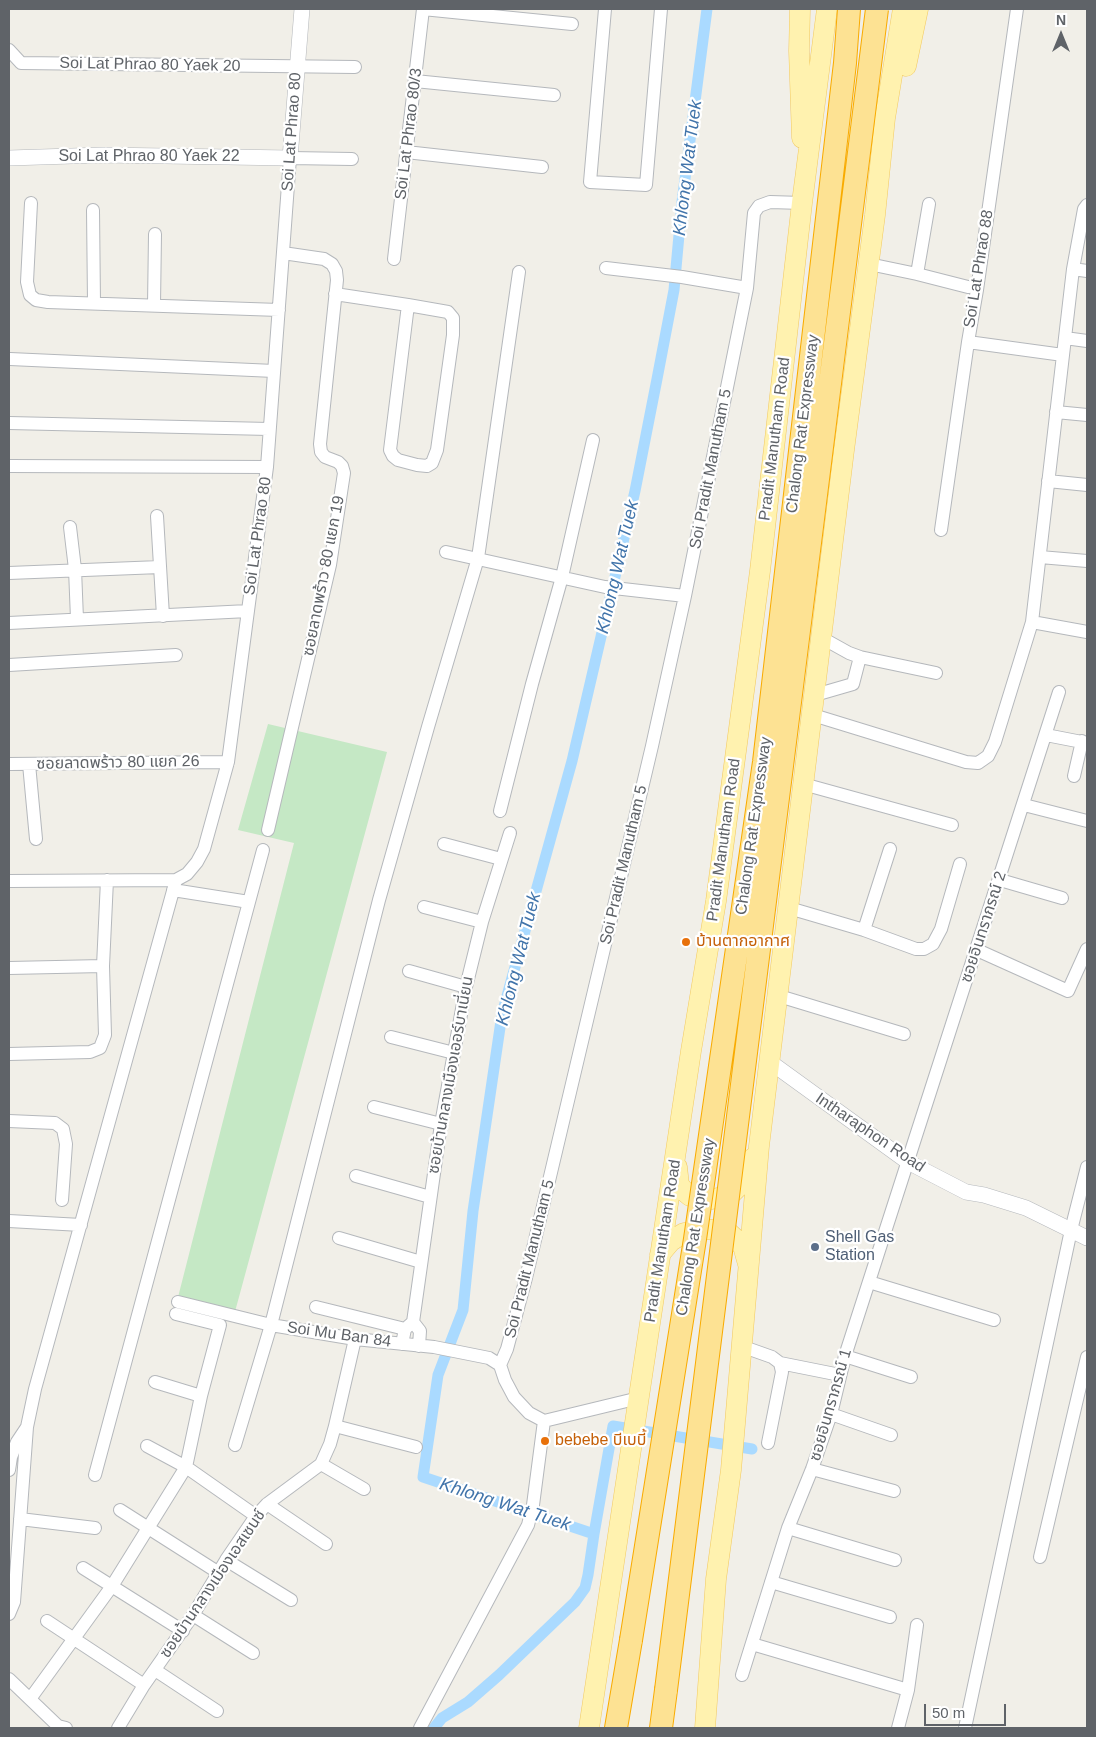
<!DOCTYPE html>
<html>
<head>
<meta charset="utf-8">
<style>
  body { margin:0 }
  #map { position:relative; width:1096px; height:1737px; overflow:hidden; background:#f1efe8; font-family:Helvetica,sans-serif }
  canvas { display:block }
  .frame { position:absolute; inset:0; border:10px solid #5f6368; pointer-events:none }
  .north { position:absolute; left:1036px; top:10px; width:50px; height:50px; -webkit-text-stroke:4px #fff; paint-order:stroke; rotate:0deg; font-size:14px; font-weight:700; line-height:20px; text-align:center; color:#5f6368 }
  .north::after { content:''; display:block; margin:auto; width:18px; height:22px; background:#5f6368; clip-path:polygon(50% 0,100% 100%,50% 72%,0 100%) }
  .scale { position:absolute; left:924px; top:1704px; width:82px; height:22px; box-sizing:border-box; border:2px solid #5f6368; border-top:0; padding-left:6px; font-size:15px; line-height:18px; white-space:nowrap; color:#5f6368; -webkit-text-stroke:4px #fff; paint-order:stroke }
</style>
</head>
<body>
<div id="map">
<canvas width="1096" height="1737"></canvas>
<div class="frame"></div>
<div class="north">N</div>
<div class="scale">50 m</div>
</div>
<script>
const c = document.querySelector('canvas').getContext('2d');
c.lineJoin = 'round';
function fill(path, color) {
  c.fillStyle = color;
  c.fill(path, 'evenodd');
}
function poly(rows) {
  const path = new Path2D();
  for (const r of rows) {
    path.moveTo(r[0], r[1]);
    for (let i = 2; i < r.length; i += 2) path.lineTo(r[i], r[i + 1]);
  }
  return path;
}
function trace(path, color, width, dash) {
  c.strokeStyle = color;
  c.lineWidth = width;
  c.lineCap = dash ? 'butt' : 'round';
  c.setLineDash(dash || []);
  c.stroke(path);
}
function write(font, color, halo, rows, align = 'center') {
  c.font = font + ' Helvetica,"Noto Sans Thai",sans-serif';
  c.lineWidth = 4.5;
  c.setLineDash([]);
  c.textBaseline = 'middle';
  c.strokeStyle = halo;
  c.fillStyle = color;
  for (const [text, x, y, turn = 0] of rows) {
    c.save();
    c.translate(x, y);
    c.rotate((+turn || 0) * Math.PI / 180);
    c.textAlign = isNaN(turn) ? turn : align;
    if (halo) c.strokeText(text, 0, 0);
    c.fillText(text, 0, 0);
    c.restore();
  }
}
const green = poly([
  [268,724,387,752,233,1319,176,1305,294,843,238,830]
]);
const canal = poly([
  [594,1534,613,1426,752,1449],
  [434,1728,442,1718,468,1702,499,1675,575,1602,585,1588,588,1575,594,1534,423,1477,438,1375,463,1310,473,1211,502,1014,572,761,635,491,657,379,674,290,682,202,707,9]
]);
const minor = poly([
  [423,9,572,24],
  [605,9,590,182,646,185,661,9],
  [9,50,21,63,355,67],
  [415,81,554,95],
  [406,152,542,167],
  [31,203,27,282,30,295,36,300,48,302,279,310],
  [93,210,94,303],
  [394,259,423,9],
  [869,264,917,274,929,204],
  [1073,269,1087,271],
  [917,274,968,287],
  [747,288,754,213,759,206,770,202,802,203],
  [335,294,408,305,448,312,453,318,453,335,437,450,432,463,427,466,417,465,398,460,393,456,390,450,408,305],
  [154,305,155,234],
  [1065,338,1087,341],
  [968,342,1063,355],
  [10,359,274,371],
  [1056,412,1087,415],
  [9,423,269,429],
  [9,466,267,467],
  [1048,481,1087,485],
  [157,516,163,616],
  [70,527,75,569,77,619],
  [941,530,968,342,977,290,1017,9],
  [446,552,605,587,685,596],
  [1040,557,1087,561],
  [9,573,160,567],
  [1032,622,1087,632],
  [9,623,248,611],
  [860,657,936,673],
  [9,665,176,655],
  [815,695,853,684,860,657,849,653,822,638],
  [813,715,966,762,978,763,988,756,995,742,1032,622,1073,269,1084,209,1087,205],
  [1046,735,1087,743],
  [9,764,228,762],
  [29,764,36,839],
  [1074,776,1082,741],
  [803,784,952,825],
  [1024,805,1087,821],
  [500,811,532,684,562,577,593,440],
  [268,830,330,565,344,473,342,466,338,462,325,457,321,452,320,444,337,280,336,271,332,264,324,259,283,253],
  [444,844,501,859],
  [1000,880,1062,898],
  [9,881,176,880,187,874,197,862,204,849,228,762,267,467,290,158,352,159],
  [173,890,249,902],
  [424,907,482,922],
  [789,908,864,930,916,949,924,949,933,944,941,929,960,864],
  [864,930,890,849],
  [977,950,1068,991,1087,949],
  [9,968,103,966],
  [409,971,466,987],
  [779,996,904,1034],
  [391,1037,454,1053],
  [9,1054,90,1052,100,1048,105,1035,103,966,107,880],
  [374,1107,441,1124],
  [9,1121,55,1123,63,1129,66,1144,62,1200],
  [356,1176,430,1197],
  [9,1221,81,1225],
  [339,1238,421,1262],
  [869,1282,994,1320],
  [178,1302,271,1325,355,1339,434,1347,489,1358,500,1365],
  [316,1307,405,1329],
  [413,1322,420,1331,419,1346],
  [402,1344,405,1329,413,1322,441,1124,466,987,482,922,510,833],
  [741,1346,772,1357,780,1363,782,1372,768,1443],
  [845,1356,911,1377],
  [780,1363,840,1375],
  [155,1382,201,1396],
  [831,1414,891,1435],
  [544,1421,529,1413,514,1397,505,1380,500,1365,507,1349,526,1278,652,746,685,596,747,288,682,277,606,268],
  [335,1426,416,1447],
  [235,1445,271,1325,379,900,428,727,478,558,519,272],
  [147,1446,186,1467,256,1516],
  [321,1464,364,1489],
  [812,1469,894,1491],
  [9,1470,11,1457,17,1442,27,1427],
  [95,1475,263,850],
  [267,1504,326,1544],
  [120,1510,219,1573],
  [20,1519,95,1528],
  [788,1528,895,1560],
  [1040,1557,1087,1357],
  [226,1560,291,1600],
  [83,1568,183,1631],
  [771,1582,890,1617],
  [9,1614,14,1602,27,1427,35,1389,176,880],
  [193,1615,253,1653],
  [47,1621,144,1685],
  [752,1644,908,1690],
  [155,1670,217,1711],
  [742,1675,788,1528,812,1469,831,1414,845,1356,1059,692],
  [9,1679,58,1726,66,1728],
  [30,1699,112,1586,186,1467,201,1396,220,1325,176,1314],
  [118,1728,144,1685,193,1615,226,1560,256,1516,267,1504,321,1464,330,1444,335,1426,355,1339],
  [420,1728,528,1525,533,1505,544,1421,639,1398],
  [898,1728,908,1690,917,1625],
  [965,1728,1071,1230,1087,1167]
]);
const tertiary = poly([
  [9,158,103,155,290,158,302,9],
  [770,1062,908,1162,966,1192,984,1195,1026,1208,1087,1238]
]);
const primary = poly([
  [800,9,799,51,802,138],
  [906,66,918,9],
  [677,1167,679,1185,684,1191,690,1196,699,1198,712,1199,723,1197,733,1192,740,1185,747,1176,753,1158],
  [660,1254,671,1241,684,1233,707,1229,729,1233,743,1246,748,1264],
  [589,1728,691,1051,716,901,760,571,802,203,827,9],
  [705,1728,716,1579,731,1470,759,1146,844,450,875,215,885,118,903,9]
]);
const motorway = poly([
  [616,1728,631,1640],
  [661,1728,666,1690]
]);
const motorwayBridge = poly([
  [631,1640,695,1239,764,762,845,63,849,9],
  [666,1690,877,9]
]);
const markers = [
  [686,942,5,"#e8710a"],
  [815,1247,5,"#5c6f8a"],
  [545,1441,5,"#e8710a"]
];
const streetNames = [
  ["Soi Lat Phrao 80 Yaek 20",150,65,1],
  ["Soi Lat Phrao 80",292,132,-86],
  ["Soi Lat Phrao 80/3",409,134,-83],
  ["Soi Lat Phrao 80 Yaek 22",149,157],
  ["Soi Lat Phrao 88",979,269,-81],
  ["Chalong Rat Expressway",803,424,-83],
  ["Pradit Manutham Road",775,439,-83],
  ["Soi Pradit Manutham 5",711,469,-79],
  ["Soi Lat Phrao 80",258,536,-82],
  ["ซอยลาดพร้าว 80 แยก 19",324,576,-79],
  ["ซอยลาดพร้าว 80 แยก 26",118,763,-1],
  ["Chalong Rat Expressway",754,826,-82],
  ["Pradit Manutham Road",724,840,-82],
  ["Soi Pradit Manutham 5",624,865,-77],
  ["ซอยอินทราภรณ์ 2",984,927,-72],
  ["ซอยบ้านกลางเมืองเออร์บาเนี่ยน",451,1075,-80],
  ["Intharaphon Road",870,1133,34],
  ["Chalong Rat Expressway",696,1227,-81],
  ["Pradit Manutham Road",663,1241,-81],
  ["Soi Pradit Manutham 5",530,1259,-76],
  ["Soi Mu Ban 84",339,1335,8],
  ["ซอยอินทราภรณ์ 1",831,1405,-74],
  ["ซอยบ้านกลางเมืองเอสเซนซ์",213,1584,-56]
];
const foodNames = [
  ["บ้านตากอากาศ",696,942],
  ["bebebe บีเบบี้",555,1441]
];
const serviceNames = [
  ["Shell Gas",825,1238],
  ["Station",825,1256]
];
const waterNames = [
  ["Khlong Wat Tuek",688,168,-83],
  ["Khlong Wat Tuek",618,567,-77],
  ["Khlong Wat Tuek",519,959,-76],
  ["Khlong Wat Tuek",505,1505,18]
];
fill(green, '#c5e8c5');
trace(canal, '#aadaff', 11);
trace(minor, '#b5b8bc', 14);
trace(tertiary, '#b5b8bc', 16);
trace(primary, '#f2c960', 21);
trace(motorway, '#f9ab00', 24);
trace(minor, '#fff', 12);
trace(tertiary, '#fff', 15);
trace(primary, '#fff2af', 20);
trace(motorway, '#fde293', 22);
trace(motorwayBridge, '#f9ab00', 24, []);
trace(motorwayBridge, '#fde293', 22);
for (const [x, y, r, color] of markers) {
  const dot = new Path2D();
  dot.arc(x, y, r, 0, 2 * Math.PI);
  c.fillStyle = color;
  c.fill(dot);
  trace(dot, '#fff', 2);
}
write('16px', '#5f6368', '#fff', streetNames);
write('16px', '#c56008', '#fff', foodNames, 'left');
write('16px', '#4e5e75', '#fff', serviceNames, 'left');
write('italic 18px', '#4174aa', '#fff', waterNames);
</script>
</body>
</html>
